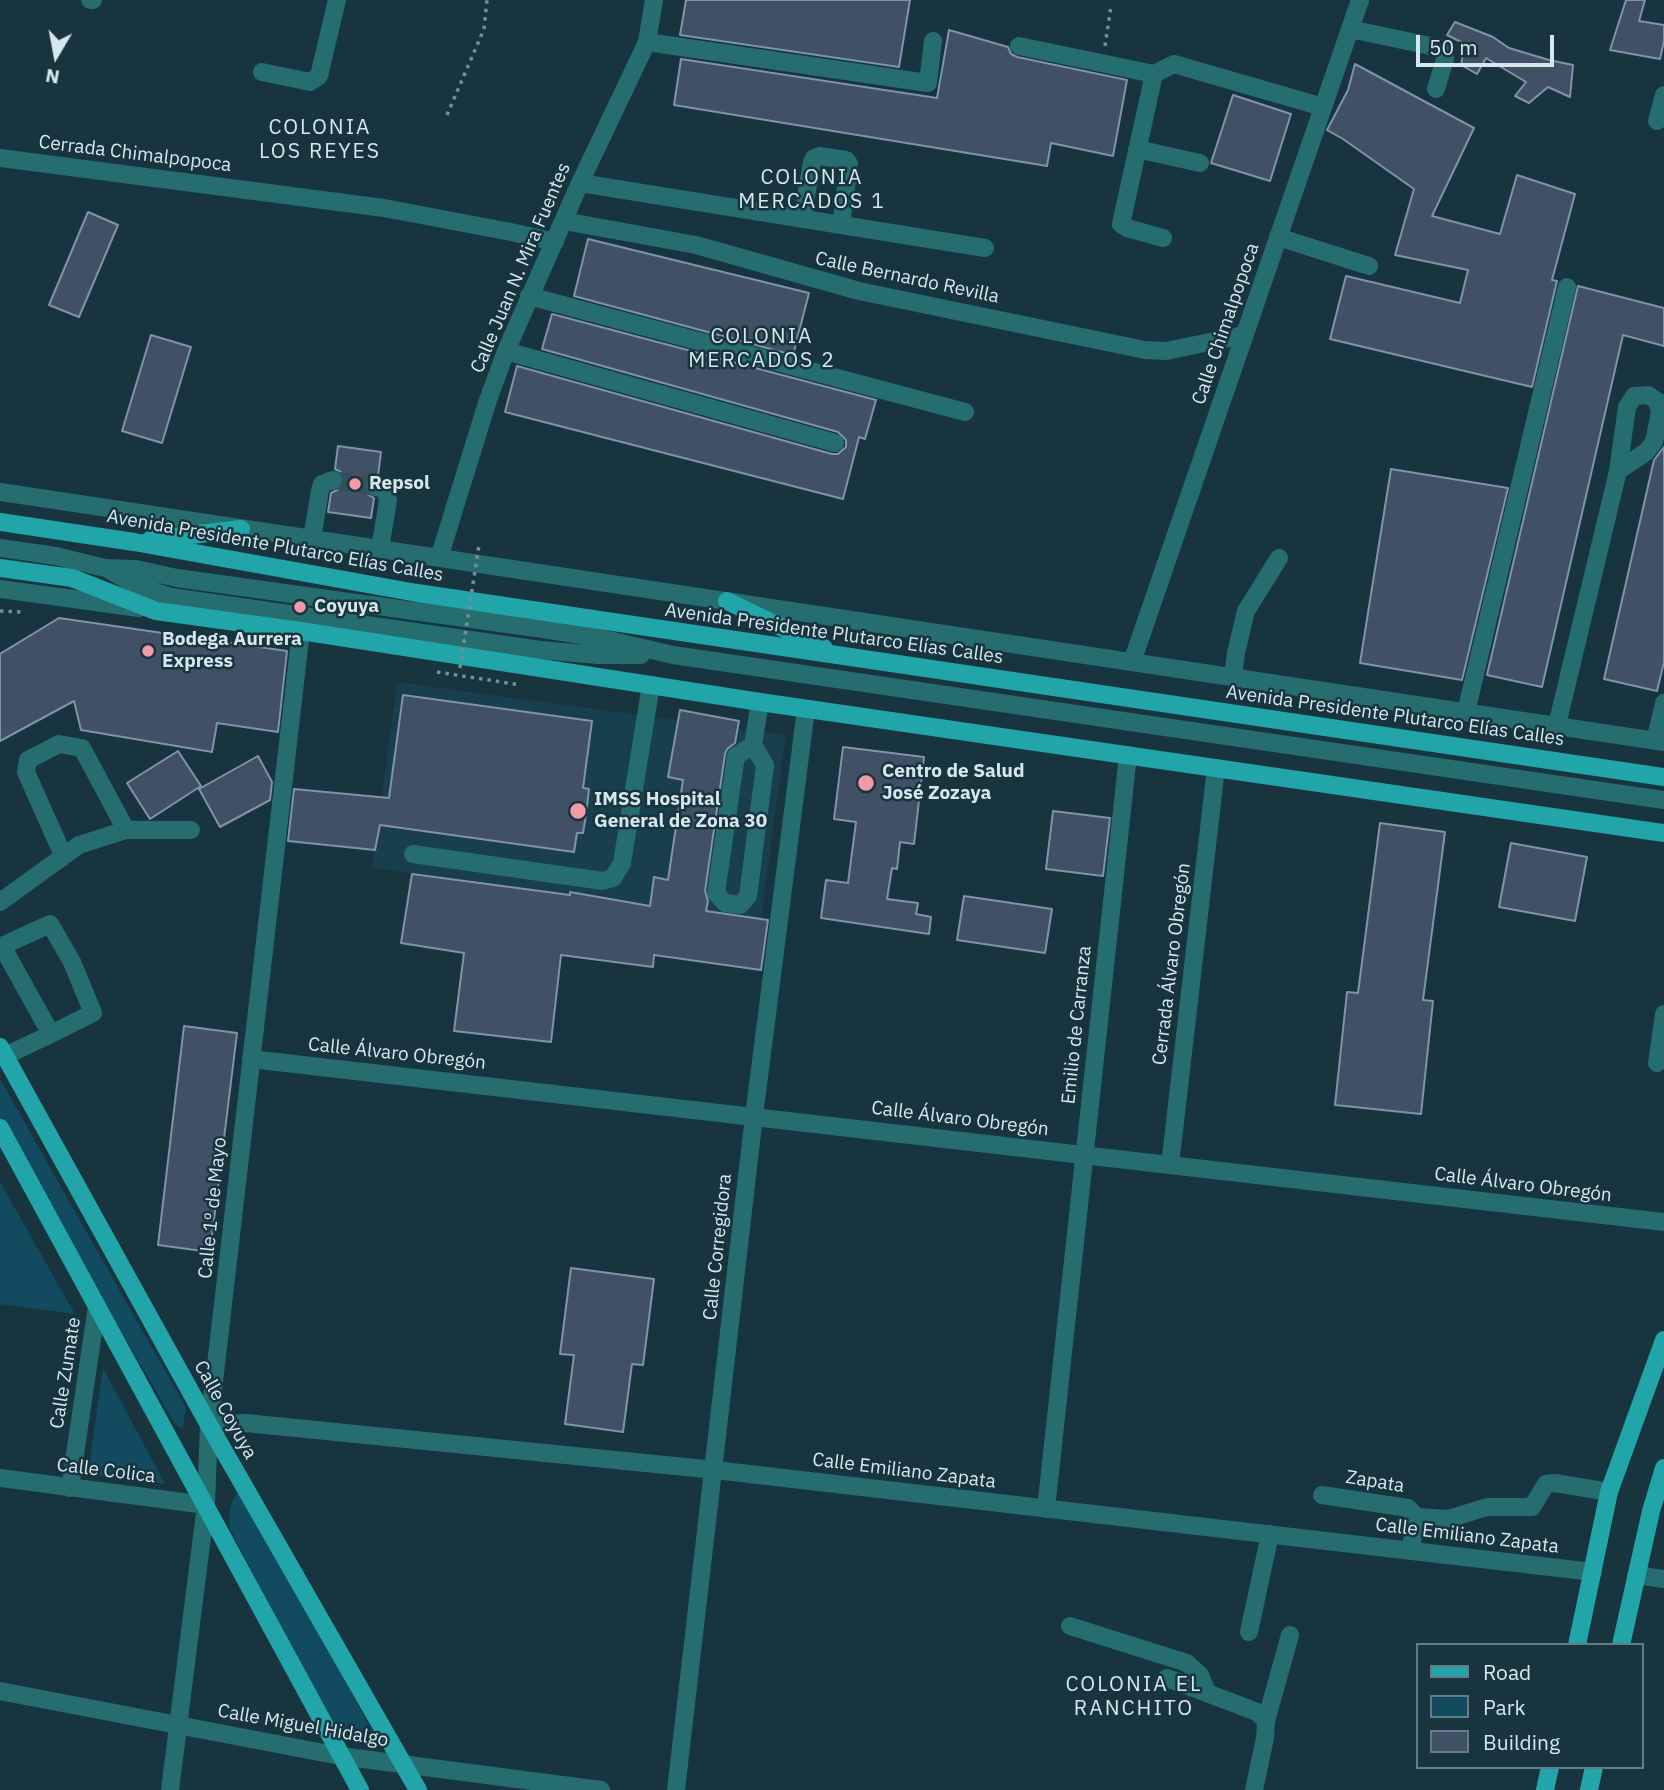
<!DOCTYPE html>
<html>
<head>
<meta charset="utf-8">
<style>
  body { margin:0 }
  #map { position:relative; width:1664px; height:1790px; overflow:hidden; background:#17343f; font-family:"IBM Plex Sans",sans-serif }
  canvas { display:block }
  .legend { position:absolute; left:1416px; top:1643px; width:228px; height:126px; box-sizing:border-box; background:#17343f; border:2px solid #647c85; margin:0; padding:9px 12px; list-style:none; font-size:21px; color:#d7e7ee }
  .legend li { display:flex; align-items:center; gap:14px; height:35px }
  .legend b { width:35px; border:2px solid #647c85 }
  .north { position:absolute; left:21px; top:21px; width:70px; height:70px; -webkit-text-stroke:5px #17343f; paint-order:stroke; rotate:190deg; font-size:19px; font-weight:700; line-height:28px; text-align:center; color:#d7e7ee }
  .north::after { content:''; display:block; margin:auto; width:24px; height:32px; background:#d7e7ee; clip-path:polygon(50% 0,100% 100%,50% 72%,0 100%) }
  .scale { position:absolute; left:1416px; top:35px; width:138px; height:32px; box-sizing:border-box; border:4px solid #d7e7ee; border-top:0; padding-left:9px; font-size:21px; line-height:24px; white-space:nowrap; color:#d7e7ee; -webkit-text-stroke:5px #17343f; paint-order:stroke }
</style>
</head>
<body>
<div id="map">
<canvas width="1664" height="1790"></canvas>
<ul class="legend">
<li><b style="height:9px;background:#21a5a8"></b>Road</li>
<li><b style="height:19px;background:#124b5f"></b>Park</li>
<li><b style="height:19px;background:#405065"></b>Building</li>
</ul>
<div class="north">N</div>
<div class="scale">50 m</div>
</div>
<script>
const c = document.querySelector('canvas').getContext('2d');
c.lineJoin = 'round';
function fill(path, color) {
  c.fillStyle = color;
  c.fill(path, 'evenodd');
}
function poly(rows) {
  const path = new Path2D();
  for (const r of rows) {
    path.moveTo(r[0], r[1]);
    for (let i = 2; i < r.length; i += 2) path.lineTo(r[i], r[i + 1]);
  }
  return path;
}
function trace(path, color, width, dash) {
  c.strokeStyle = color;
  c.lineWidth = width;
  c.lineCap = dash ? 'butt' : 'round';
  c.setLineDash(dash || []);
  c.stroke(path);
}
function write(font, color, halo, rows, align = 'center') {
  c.font = font + ' "IBM Plex Sans",sans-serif';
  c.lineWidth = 5;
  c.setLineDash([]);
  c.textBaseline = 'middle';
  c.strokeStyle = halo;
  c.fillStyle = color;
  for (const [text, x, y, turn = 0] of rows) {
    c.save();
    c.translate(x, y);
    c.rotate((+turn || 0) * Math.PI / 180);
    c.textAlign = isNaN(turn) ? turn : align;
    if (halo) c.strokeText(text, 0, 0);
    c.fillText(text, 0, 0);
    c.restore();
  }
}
const built = poly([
  [397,682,786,735,761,919,372,868]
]);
const green = poly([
  [0,1079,186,1408,183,1429,175,1424,0,1122],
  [0,1182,75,1314,0,1304],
  [103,1368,165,1484,88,1474],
  [236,1494,243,1494,249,1502,372,1731,368,1736,339,1730,329,1720,230,1529,229,1517,232,1502]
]);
const building = poly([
  [686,0,910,0,899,67,680,35,686,0],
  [1626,0,1645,0,1639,21,1664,25,1664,41,1660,59,1610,50,1626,0],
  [1455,22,1493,37,1509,48,1549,60,1573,65,1570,97,1548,87,1529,103,1515,96,1526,82,1486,58,1477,74,1461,65,1465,44,1447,35,1455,22],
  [949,30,1008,47,1011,54,1017,57,1127,80,1113,156,1051,143,1047,166,674,105,681,59,937,98,949,30],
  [1355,64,1474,128,1432,216,1500,234,1517,175,1575,194,1552,280,1557,281,1532,387,1330,339,1346,276,1460,303,1468,270,1395,255,1414,189,1343,139,1327,130,1348,90,1355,64],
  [1233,95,1291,114,1270,181,1211,163,1233,95],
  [88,212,118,225,79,317,49,305,88,212],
  [588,239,809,293,793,355,574,296,588,239],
  [1578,286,1664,308,1664,346,1623,335,1542,687,1487,675,1578,286],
  [552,314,876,400,865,439,859,437,843,499,505,412,517,366,832,454,838,454,846,447,846,440,838,432,542,349,552,314],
  [151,335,191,347,162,443,122,431,151,335],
  [338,446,381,452,378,476,369,478,365,484,367,494,374,498,371,518,328,512,331,493,341,488,344,481,341,472,335,469,338,446],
  [1664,447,1664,662,1657,691,1604,679,1654,460,1664,447],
  [1391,469,1508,488,1462,680,1360,663,1391,469],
  [59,618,287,651,278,732,217,723,212,752,81,730,74,701,0,741,0,654,59,618],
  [403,695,592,721,583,788,589,789,586,815,583,833,577,833,574,852,380,825,375,850,288,841,294,789,389,798,403,695],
  [680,710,739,721,735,743,727,749,725,754,705,891,708,901,706,911,768,920,761,970,654,955,653,967,561,955,551,1042,454,1031,464,953,401,943,412,874,570,895,570,892,650,906,654,877,668,880,683,780,668,777,680,710],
  [843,747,924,757,914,844,900,842,897,869,892,868,887,899,918,903,916,914,931,917,929,934,821,918,826,880,848,883,856,822,834,819,843,747],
  [178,751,201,786,150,819,127,783,178,751],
  [258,756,272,782,270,800,220,827,199,789,258,756],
  [1053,811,1110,818,1103,876,1046,869,1053,811],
  [1380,823,1445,832,1423,1000,1433,1001,1421,1114,1335,1105,1347,992,1358,993,1380,823],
  [1511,843,1587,857,1575,921,1499,907,1511,843],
  [964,896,1052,909,1045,953,957,940,964,896],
  [184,1026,237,1033,210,1252,158,1245,184,1026],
  [571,1268,654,1279,643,1365,632,1364,623,1432,565,1424,574,1355,560,1354,571,1268]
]);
const minorTunnel = poly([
  [333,480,376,487]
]);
const path = poly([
  [1105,46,1111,6],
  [447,115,484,29,487,0],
  [0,611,21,612],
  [437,672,521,685]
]);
const minor = poly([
  [90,0,93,0],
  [1350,29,1440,48,1444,52,1445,59,1436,89],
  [647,42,928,83,933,41],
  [1019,46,1154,74],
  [262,72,310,82,319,76,337,0],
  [1154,74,1121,224,1127,228,1163,238],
  [1154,74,1174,64,1323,107],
  [1657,121,1664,95],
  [1137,149,1200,163],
  [0,158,384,208,511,232,555,242],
  [580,183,985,248],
  [802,219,812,162,814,158,819,156,846,160,849,164,841,225],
  [564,221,696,245,859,291,1145,350,1166,351,1244,335],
  [1278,237,1369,266],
  [529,296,965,412],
  [506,351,835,443],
  [376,487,385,490,388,500,380,549],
  [0,492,1664,742],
  [312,539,320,490,322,484,333,480],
  [0,548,56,556,105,568,136,569,177,578,543,629,600,638,673,655,1664,800],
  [439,558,488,400,506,351,580,183,647,42,654,0],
  [108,569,135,585,171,597,541,650,598,655,641,655],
  [0,589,139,608],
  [1132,662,1360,0],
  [1233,677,1236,653,1246,611,1279,558],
  [1466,712,1567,287],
  [1557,725,1618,471,1627,407,1634,396,1648,395,1657,401,1660,412,1654,442,1646,452,1618,471],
  [1655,741,1664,703],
  [753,745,736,756,716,893,725,903,740,905,748,896,765,765,753,745,760,702],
  [413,854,603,881,613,878,622,863,651,685],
  [63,855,26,772,28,760,59,744,82,748,126,830],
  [0,902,79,845,126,830,191,830],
  [0,948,2,946,50,924,72,962,93,1013,51,1034,2,946],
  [5,1056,51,1034],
  [251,1059,1664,1222],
  [1657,1063,1664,1014],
  [1170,1165,1216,768],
  [209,1425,246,1423,715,1470,1593,1572],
  [0,1478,206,1505],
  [70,1488,97,1306],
  [1322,1495,1408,1508,1417,1517],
  [1046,1509,1128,755],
  [1417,1517,1448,1519,1487,1507,1532,1507,1546,1484,1555,1483,1609,1492],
  [1410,1551,1417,1517],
  [1636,1575,1664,1579],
  [1070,1626,1187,1663,1200,1675,1207,1692],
  [1249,1632,1270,1534],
  [1167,1678,1257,1712,1266,1721,1265,1738,1254,1790],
  [0,1691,340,1756,601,1790],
  [1266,1721,1290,1635],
  [170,1790,206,1505,209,1425,301,631],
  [676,1790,754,1116,806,709]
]);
const major = poly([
  [0,522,134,542,417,593,1664,777],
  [150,540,241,529],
  [0,568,72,578,156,611,301,631,760,702,1664,833],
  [727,601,824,648],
  [0,1047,209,1425,418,1790],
  [0,1128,360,1790],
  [1577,1645,1609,1492,1664,1340],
  [1621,1645,1651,1511,1664,1468],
  [1545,1790,1550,1767],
  [1589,1790,1594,1767]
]);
const pathBridge = poly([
  [460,668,479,545]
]);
const markers = [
  [355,484,7,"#f49aa6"],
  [300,607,7,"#f49aa6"],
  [148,651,7,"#f49aa6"],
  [866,783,9,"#f49aa6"],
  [578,811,9,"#f49aa6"]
];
const streetNames = [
  ["Cerrada Chimalpopoca",135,154,7],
  ["Calle Juan N. Mira Fuentes",521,268,-67],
  ["Calle Bernardo Revilla",907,278,12],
  ["Calle Chimalpopoca",1226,324,-71],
  ["Avenida Presidente Plutarco Elías Calles",275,546,10],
  ["Avenida Presidente Plutarco Elías Calles",834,634,8],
  ["Avenida Presidente Plutarco Elías Calles",1395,716,8],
  ["Cerrada Álvaro Obregón",1172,964,-83],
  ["Emilio de Carranza",1077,1025,-84],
  ["Calle Álvaro Obregón",397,1054,6],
  ["Calle Álvaro Obregón",960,1119,7],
  ["Calle Álvaro Obregón",1523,1185,7],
  ["Calle 1º de Mayo",213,1208,-84],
  ["Calle Corregidora",718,1247,-84],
  ["Calle Zumate",66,1373,-81],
  ["Calle Coyuya",225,1410,61],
  ["Calle Colica",106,1471,7],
  ["Calle Emiliano Zapata",904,1471,7],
  ["Zapata",1375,1482,9],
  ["Calle Emiliano Zapata",1467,1536,7],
  ["Calle Miguel Hidalgo",303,1726,10]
];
const poiNames = [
  ["Repsol",369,484],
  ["Coyuya",314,607],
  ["Bodega Aurrera",162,640],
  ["Express",162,662],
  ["Centro de Salud",882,772],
  ["José Zozaya",882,794],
  ["IMSS Hospital",594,800],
  ["General de Zona 30",594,822]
];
const neighbourhoodNames = [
  ["COLONIA",320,128],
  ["LOS REYES",320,152],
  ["COLONIA",812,178],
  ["MERCADOS 1",812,202],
  ["COLONIA",762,337],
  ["MERCADOS 2",762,361],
  ["COLONIA EL",1134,1685],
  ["RANCHITO",1134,1709]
];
fill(built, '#193e4d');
fill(green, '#124b5f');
fill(building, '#405065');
trace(building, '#8193aa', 2);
trace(minorTunnel, '#344f59', 18, [18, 9]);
trace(path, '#788e97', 3.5, [3.5, 5]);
trace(minor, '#256d6f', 18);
trace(major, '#21a5a8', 18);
trace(pathBridge, '#788e97', 3.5, [3.5, 5]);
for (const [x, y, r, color] of markers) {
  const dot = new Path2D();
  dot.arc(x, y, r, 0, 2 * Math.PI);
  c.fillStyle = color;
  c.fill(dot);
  trace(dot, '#17343f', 2.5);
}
write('19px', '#d7e7ee', '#17343f', streetNames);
write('bold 19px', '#d7e7ee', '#17343f', poiNames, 'left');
c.letterSpacing = '2px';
write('21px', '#d7e7ee', '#17343f', neighbourhoodNames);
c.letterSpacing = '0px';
</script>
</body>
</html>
